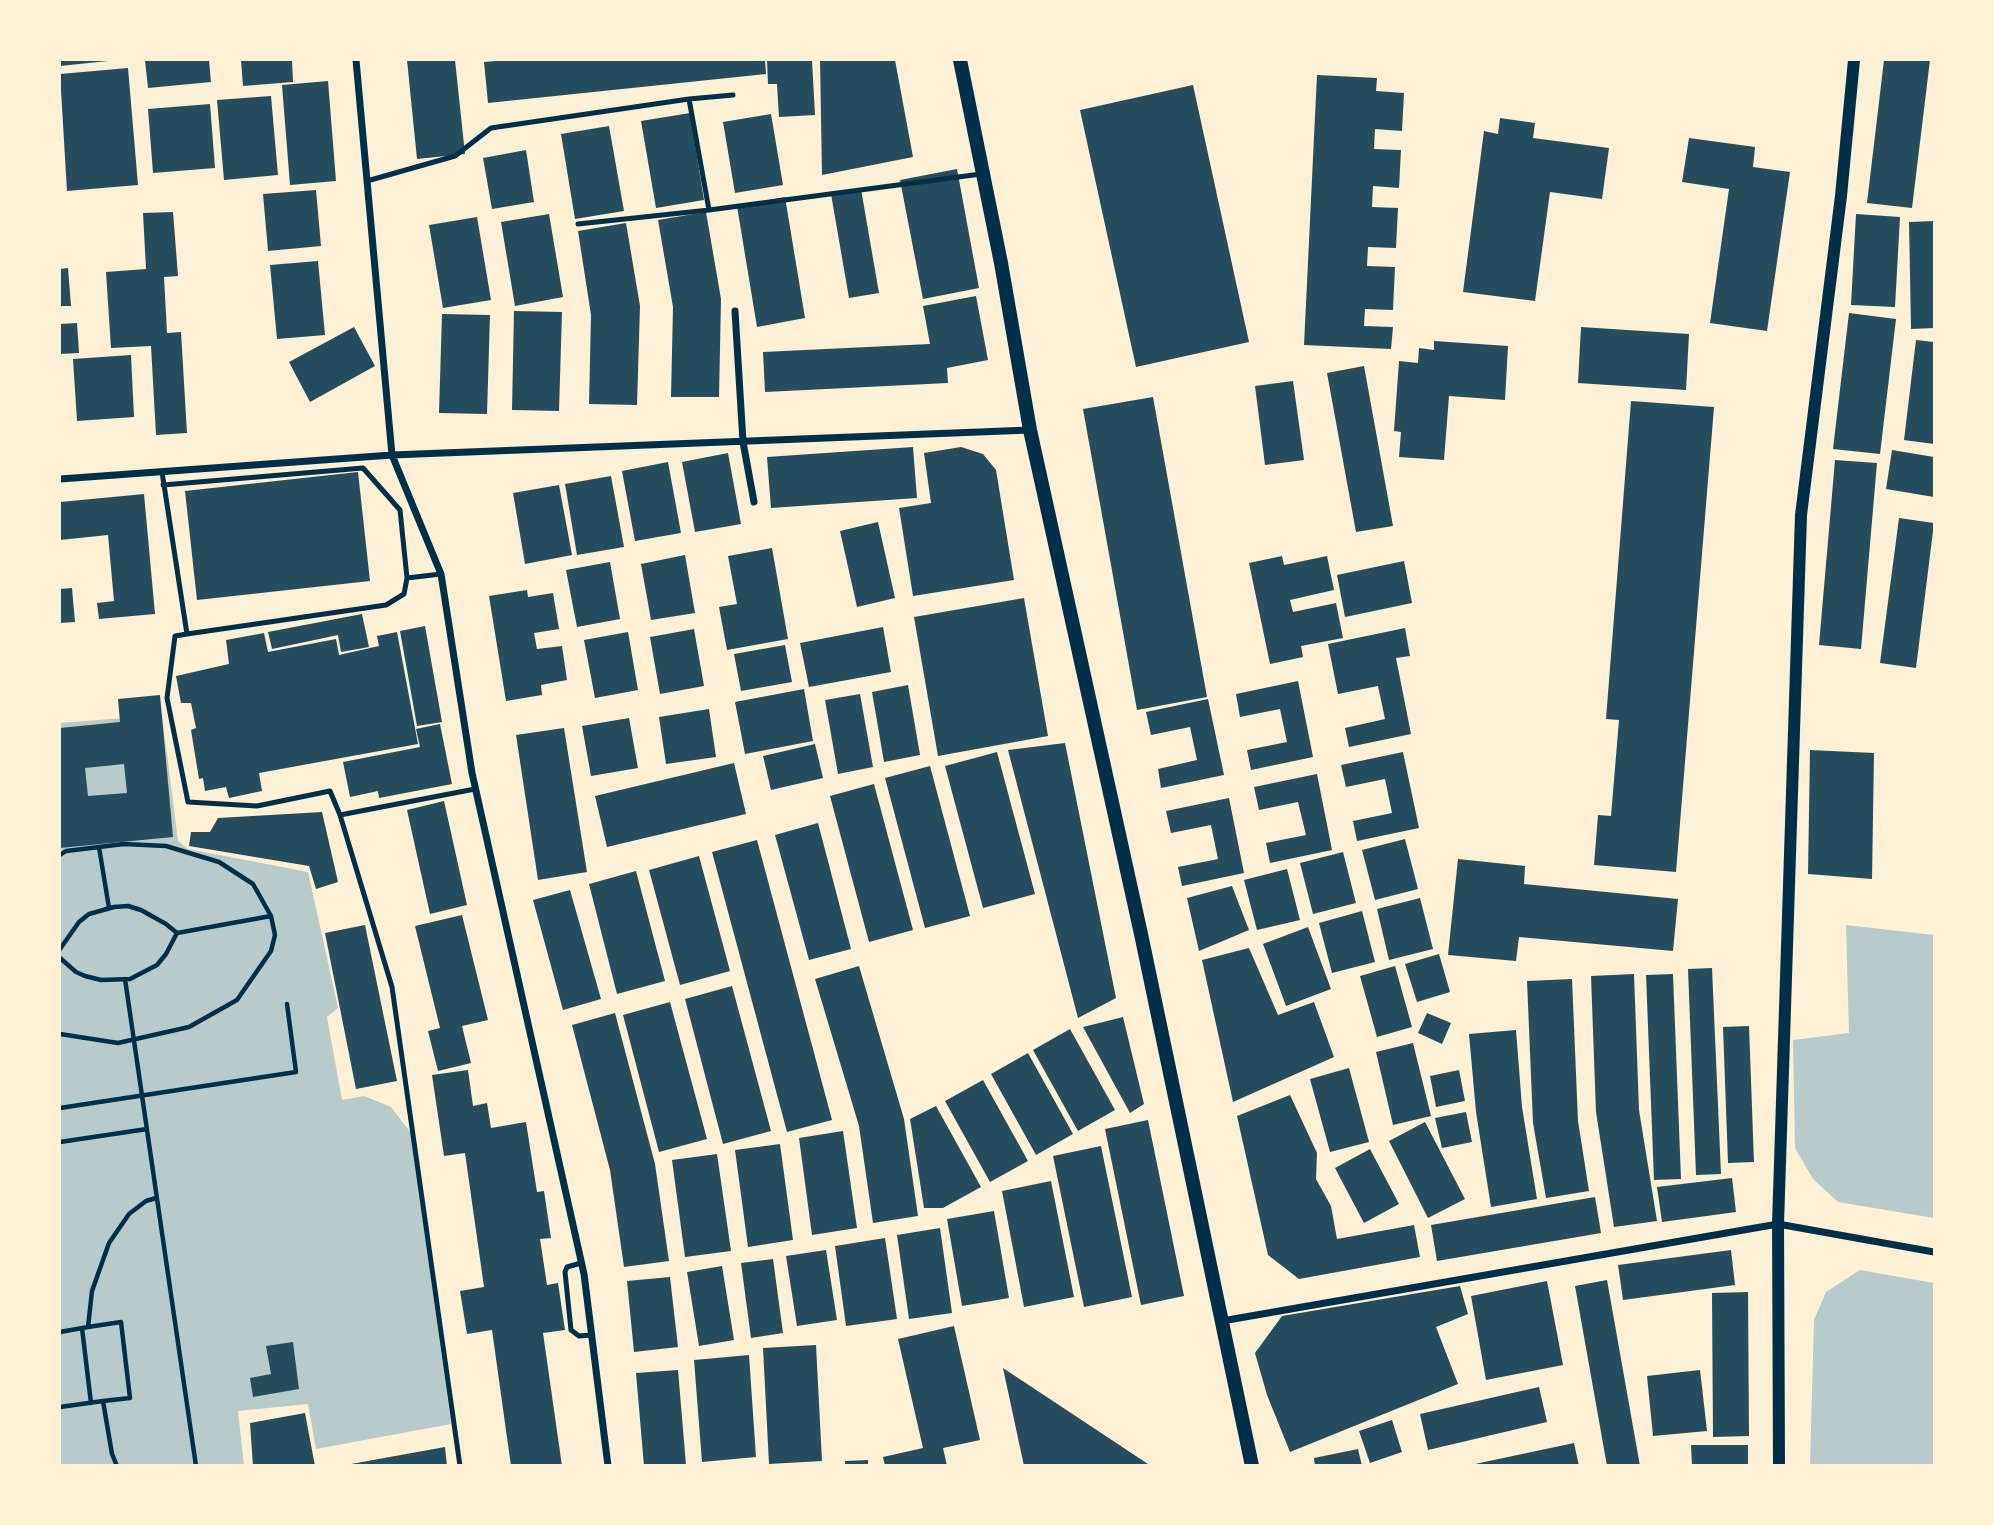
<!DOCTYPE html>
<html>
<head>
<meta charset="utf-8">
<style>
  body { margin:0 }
  #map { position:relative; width:1994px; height:1525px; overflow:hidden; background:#fdf0d5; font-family:"DejaVu Sans",sans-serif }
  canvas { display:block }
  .frame { position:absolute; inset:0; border:61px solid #fdf0d5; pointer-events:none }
</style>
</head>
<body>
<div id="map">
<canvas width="1994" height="1525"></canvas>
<div class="frame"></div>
</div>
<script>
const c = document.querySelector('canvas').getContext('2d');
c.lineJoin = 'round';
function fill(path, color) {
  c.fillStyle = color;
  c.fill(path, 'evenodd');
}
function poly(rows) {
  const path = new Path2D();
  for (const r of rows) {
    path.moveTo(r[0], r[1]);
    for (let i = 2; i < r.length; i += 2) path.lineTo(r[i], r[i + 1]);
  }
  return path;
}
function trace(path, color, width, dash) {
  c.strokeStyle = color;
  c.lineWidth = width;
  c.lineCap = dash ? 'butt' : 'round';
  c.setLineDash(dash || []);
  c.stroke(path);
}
const green = poly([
  [162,715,178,841,188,849,308,872,338,1008,327,1017,342,1100,364,1096,391,1107,411,1133,451,1424,316,1449,308,1404,238,1411,244,1465,60,1466,60,723],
  [1846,925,1934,935,1934,1218,1838,1202,1813,1179,1795,1148,1793,1040,1849,1033],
  [1860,1270,1934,1283,1934,1465,1810,1465,1814,1320,1826,1292]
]);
const building = poly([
  [60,60,108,60,108,61,60,66],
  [145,60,209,60,211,82,148,88],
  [241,60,292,60,293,82,243,86],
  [407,60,455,60,465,154,417,159],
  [508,60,765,60,766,74,488,103,484,62],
  [767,60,812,60,815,115,779,117,777,84,768,84],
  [820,60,895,60,913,157,822,175],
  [1884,60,1930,60,1912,208,1867,203],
  [128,68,138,185,67,191,60,74],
  [1317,75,1377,78,1376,91,1404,93,1402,131,1375,129,1374,149,1401,150,1399,188,1373,186,1372,207,1398,208,1396,248,1368,247,1367,266,1395,267,1393,310,1365,309,1364,326,1393,327,1391,349,1304,345],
  [328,81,336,181,290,185,282,85],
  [1193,85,1249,342,1136,367,1080,110],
  [271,96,278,175,224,180,217,100],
  [210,104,215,168,153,173,148,109],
  [690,113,704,200,656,208,641,121],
  [771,114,783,185,735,193,723,122],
  [1500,118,1535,123,1533,138,1609,148,1602,199,1550,192,1535,301,1463,292,1484,131,1498,134],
  [609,126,624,211,575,219,561,134],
  [1689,138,1755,147,1753,167,1790,172,1767,331,1710,323,1729,189,1682,182],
  [526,150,534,202,492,209,483,158],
  [957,169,979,288,923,299,900,180],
  [861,189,879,293,849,298,831,194],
  [316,190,321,246,268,251,263,194],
  [785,197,805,318,757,327,737,206],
  [173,212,178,276,164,277,167,333,181,332,187,433,156,435,151,346,111,348,106,272,146,269,143,213],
  [706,212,721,299,719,397,671,397,673,307,658,220],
  [549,214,563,297,515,306,501,222],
  [1856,214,1900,217,1895,307,1851,305],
  [477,217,491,300,443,308,429,225],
  [1934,221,1934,328,1911,329,1909,222],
  [626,223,640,306,637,405,589,404,591,315,578,231],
  [318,261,325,335,277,339,270,265],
  [68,268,71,306,60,306,60,269],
  [976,296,988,360,947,368,948,383,765,392,763,352,930,344,923,306],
  [514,311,562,312,559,411,512,410],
  [1849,313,1896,319,1880,454,1833,449],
  [442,314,490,315,487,414,439,413],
  [77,323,79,353,60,354,60,324],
  [354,327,375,366,310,402,289,362],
  [1581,327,1689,334,1686,390,1578,383],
  [1916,340,1934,342,1934,444,1904,440],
  [1434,341,1508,346,1505,400,1449,396,1444,460,1399,457,1401,432,1394,431,1399,361,1418,363,1419,348,1434,350],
  [131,355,134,417,77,421,73,359],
  [1364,366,1393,526,1356,532,1327,373],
  [1293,381,1304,460,1265,465,1255,386],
  [1153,397,1207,697,1137,710,1083,409],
  [1631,401,1714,407,1676,872,1594,865,1598,815,1611,816,1619,720,1606,719],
  [913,447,917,498,771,508,767,457],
  [961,447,983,454,996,470,1014,580,913,596,899,508,931,503,924,453],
  [1892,450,1934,457,1934,497,1886,489],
  [728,453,741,524,695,532,682,462],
  [1835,460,1877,463,1861,649,1819,645],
  [668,462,681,533,635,541,622,471],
  [358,472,370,581,197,600,185,491],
  [611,476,624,547,577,555,565,484],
  [559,485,572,555,525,564,513,493],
  [144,494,155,614,99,619,97,603,114,601,108,535,60,540,60,502],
  [1899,518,1934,523,1916,668,1880,663],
  [878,522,895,598,857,607,840,531],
  [772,548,788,639,727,650,719,607,737,604,728,556],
  [685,555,695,613,651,620,641,564],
  [1282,556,1284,565,1327,556,1334,590,1290,600,1293,612,1336,603,1343,638,1301,646,1303,657,1270,664,1249,563],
  [1404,561,1412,603,1345,617,1337,575],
  [610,562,620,619,577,627,566,570],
  [72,588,75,622,60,623,60,589],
  [527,590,528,597,553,593,559,629,534,633,537,649,562,646,567,680,541,685,542,695,506,701,489,596],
  [1024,598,1048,736,938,756,914,617],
  [362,614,369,647,341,652,338,635,272,649,268,632],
  [425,626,442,722,417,726,400,631],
  [883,627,891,672,809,687,800,643],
  [1405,628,1410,656,1396,658,1411,734,1349,747,1345,728,1385,719,1378,686,1338,694,1328,644],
  [694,629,704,686,660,694,650,637],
  [397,632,418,744,259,773,262,791,229,798,226,787,205,791,203,778,199,779,191,730,196,728,191,703,181,703,176,676,229,664,226,640,264,633,268,652,336,639,339,655,379,646,377,636],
  [628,632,638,690,595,698,584,640],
  [785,645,792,682,741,691,734,654],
  [1298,681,1313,757,1251,770,1247,750,1287,742,1280,709,1240,717,1236,694],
  [908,685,920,755,884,762,872,692],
  [804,689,813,741,745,754,735,702],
  [860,694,873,767,838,774,825,700],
  [160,695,173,837,60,848,60,728,120,722,118,699],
  [124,764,127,793,88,796,85,768],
  [1208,699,1224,775,1161,788,1158,769,1197,760,1190,727,1151,735,1146,712],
  [709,709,716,757,666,764,659,717],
  [629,718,638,768,591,776,582,726],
  [440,724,452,784,379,798,378,791,350,797,343,762,420,747,416,729],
  [564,728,587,872,538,880,516,735],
  [1065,743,1116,998,1078,1018,1008,750],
  [815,744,823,778,771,790,763,756],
  [1810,750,1874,753,1872,879,1808,874],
  [997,752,1035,894,983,908,945,766],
  [1403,752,1419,828,1357,841,1353,821,1392,813,1385,779,1346,787,1341,765],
  [734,763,746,814,607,847,595,796],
  [930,766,970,916,925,928,885,778],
  [1317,774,1332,850,1270,863,1266,843,1306,835,1298,802,1259,810,1254,787],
  [874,784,913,930,869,942,830,796],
  [1229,798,1244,873,1182,886,1178,867,1218,859,1211,825,1171,833,1166,811],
  [444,801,467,905,430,914,407,810],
  [322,812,338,882,316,889,309,866,189,846,191,832,210,832,218,818],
  [818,823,851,949,809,960,775,835],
  [1405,839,1418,889,1375,900,1362,850],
  [757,840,832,1120,787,1132,712,852],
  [1343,852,1356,903,1313,914,1300,863],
  [699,856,730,971,680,985,649,870],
  [1458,859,1525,866,1524,884,1678,899,1673,951,1519,937,1516,961,1448,955],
  [1287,869,1300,920,1257,930,1244,880],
  [636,871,665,981,617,994,589,884],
  [1232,886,1249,930,1199,951,1187,898],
  [570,890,601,999,563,1010,533,900],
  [1420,898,1433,949,1389,960,1377,909],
  [1362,911,1375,962,1332,973,1319,923],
  [462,915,488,1020,462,1026,471,1063,438,1071,428,1031,440,1028,415,926],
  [365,925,397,1081,356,1089,325,933],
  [1308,927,1331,989,1286,1006,1263,944],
  [1249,948,1278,1015,1314,1002,1334,1057,1233,1102,1202,960],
  [1439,954,1450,992,1417,1002,1405,964],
  [859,966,904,1119,918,1216,873,1223,859,1126,815,979],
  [1395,966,1412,1027,1377,1037,1360,976],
  [1712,968,1721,1174,1696,1175,1688,969],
  [1634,974,1639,1110,1657,1221,1614,1227,1596,1112,1591,976],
  [1673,974,1681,1179,1654,1180,1646,975],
  [1572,979,1578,1121,1589,1191,1546,1198,1533,1123,1527,981],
  [732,986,771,1131,723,1144,685,999],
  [670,1002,707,1139,659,1152,623,1015],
  [615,1013,655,1164,669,1261,624,1267,610,1170,572,1025],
  [1427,1013,1451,1023,1442,1044,1418,1033],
  [1123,1017,1144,1104,1130,1113,1083,1027],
  [1749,1026,1754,1162,1728,1163,1723,1027],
  [1070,1029,1115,1110,1078,1131,1033,1050],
  [1516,1030,1522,1107,1537,1199,1491,1207,1476,1112,1469,1034],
  [1413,1043,1431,1116,1393,1125,1376,1052],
  [1028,1053,1073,1134,1036,1155,991,1074],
  [1349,1068,1369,1142,1330,1152,1310,1079],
  [468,1070,473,1106,487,1103,491,1128,526,1122,537,1192,544,1191,551,1238,540,1239,547,1285,558,1283,565,1330,543,1333,562,1466,511,1466,492,1330,467,1334,460,1291,484,1287,465,1153,444,1156,432,1075],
  [1459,1070,1465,1101,1436,1107,1430,1076],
  [983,1080,1028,1161,990,1182,945,1101],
  [1290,1095,1317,1153,1316,1179,1331,1206,1337,1239,1414,1225,1420,1257,1299,1279,1268,1255,1237,1116],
  [936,1106,981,1187,943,1208,924,1208,910,1119],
  [1466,1112,1472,1142,1442,1148,1435,1118],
  [1148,1120,1184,1296,1141,1305,1105,1129],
  [1425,1122,1465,1199,1428,1218,1389,1141],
  [843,1131,857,1228,812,1235,799,1138],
  [780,1144,793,1240,748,1247,735,1150],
  [1101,1146,1132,1297,1084,1307,1053,1156],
  [1370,1149,1399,1204,1364,1223,1335,1168],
  [717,1154,731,1251,685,1257,672,1160],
  [1732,1178,1736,1212,1662,1222,1657,1187],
  [1051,1181,1074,1297,1024,1307,1002,1191],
  [1595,1197,1601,1233,1437,1261,1431,1225],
  [994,1211,1009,1298,962,1306,947,1219],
  [940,1228,952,1313,909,1319,897,1235],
  [885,1238,897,1319,846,1326,835,1246],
  [826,1250,837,1320,797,1326,786,1256],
  [1731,1250,1735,1285,1623,1300,1618,1265],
  [773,1259,783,1333,751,1338,741,1263],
  [722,1266,734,1340,699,1346,687,1272],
  [670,1277,678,1347,634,1352,627,1281],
  [1607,1280,1640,1466,1607,1466,1575,1286],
  [1547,1281,1563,1365,1486,1380,1471,1296],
  [1460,1286,1468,1314,1436,1327,1458,1384,1290,1452,1267,1395,1255,1353,1282,1316],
  [1748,1292,1749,1436,1713,1437,1712,1293],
  [954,1326,980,1440,943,1448,947,1466,885,1466,883,1457,923,1448,898,1339],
  [293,1342,299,1389,253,1397,250,1378,271,1374,266,1346],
  [816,1345,822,1461,769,1464,763,1348],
  [749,1355,756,1457,702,1462,694,1360],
  [1003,1368,1151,1466,1024,1466],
  [678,1370,686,1465,644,1466,636,1373],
  [1700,1370,1707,1431,1653,1436,1647,1376],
  [1539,1387,1547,1422,1428,1450,1420,1414],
  [305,1413,315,1466,253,1466,250,1423],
  [1392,1420,1402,1452,1370,1463,1359,1431],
  [1574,1443,1579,1466,1475,1466,1475,1464],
  [1691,1445,1748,1445,1748,1466,1692,1466],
  [445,1447,447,1466,351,1466,351,1464],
  [1358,1449,1362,1466,1315,1466,1314,1458],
  [868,1460,868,1466,845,1466,845,1461]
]);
const path = poly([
  [99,847,109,908],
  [60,855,66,851,124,844,166,846,219,862,253,884,271,916,275,935,271,951,237,1000,189,1027,118,1043,60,1034],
  [60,949,79,922,89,914,114,907,128,906,141,910,166,924,177,933],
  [60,958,76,972,85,976,101,980,130,979,157,965,166,954,177,933,271,916],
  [125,979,196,1466],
  [60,1108,296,1072,287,1004],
  [60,1142,147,1129],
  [88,1327,121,1322,130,1398,103,1401],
  [82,1328,91,1403],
  [60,1332,88,1327,92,1291,109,1243,129,1214,146,1201,156,1198],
  [60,1407,103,1401,112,1454,117,1466]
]);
const service = poly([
  [689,99,709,210],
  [367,181,455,156,491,128,689,99,733,95],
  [578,224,709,210,981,174],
  [162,472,187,634,386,605,404,594,407,578,441,574],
  [163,485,363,468,400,510,407,578],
  [187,634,175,636,167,698,188,802,257,806,330,791,340,815,475,789],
  [340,815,392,987,460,1466],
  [581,1263,567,1267,565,1272,571,1330,579,1336,591,1335]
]);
const minor = poly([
  [356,60,392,455,441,574,472,773,584,1274,608,1466],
  [735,311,743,442,754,502],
  [60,479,392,455,1030,430],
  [1222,1321,1778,1224,1934,1252]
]);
const tertiary = poly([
  [1779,1466,1778,1224,1801,515,1841,196,1854,60]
]);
const secondary = poly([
  [960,60,1001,263,1030,430,1141,934,1252,1466]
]);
fill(green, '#b9caca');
fill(building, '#264d5e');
trace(path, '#003049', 4.5);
trace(service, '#003049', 5);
trace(minor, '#003049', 7);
trace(tertiary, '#003049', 12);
trace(secondary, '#003049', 14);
</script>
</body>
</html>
